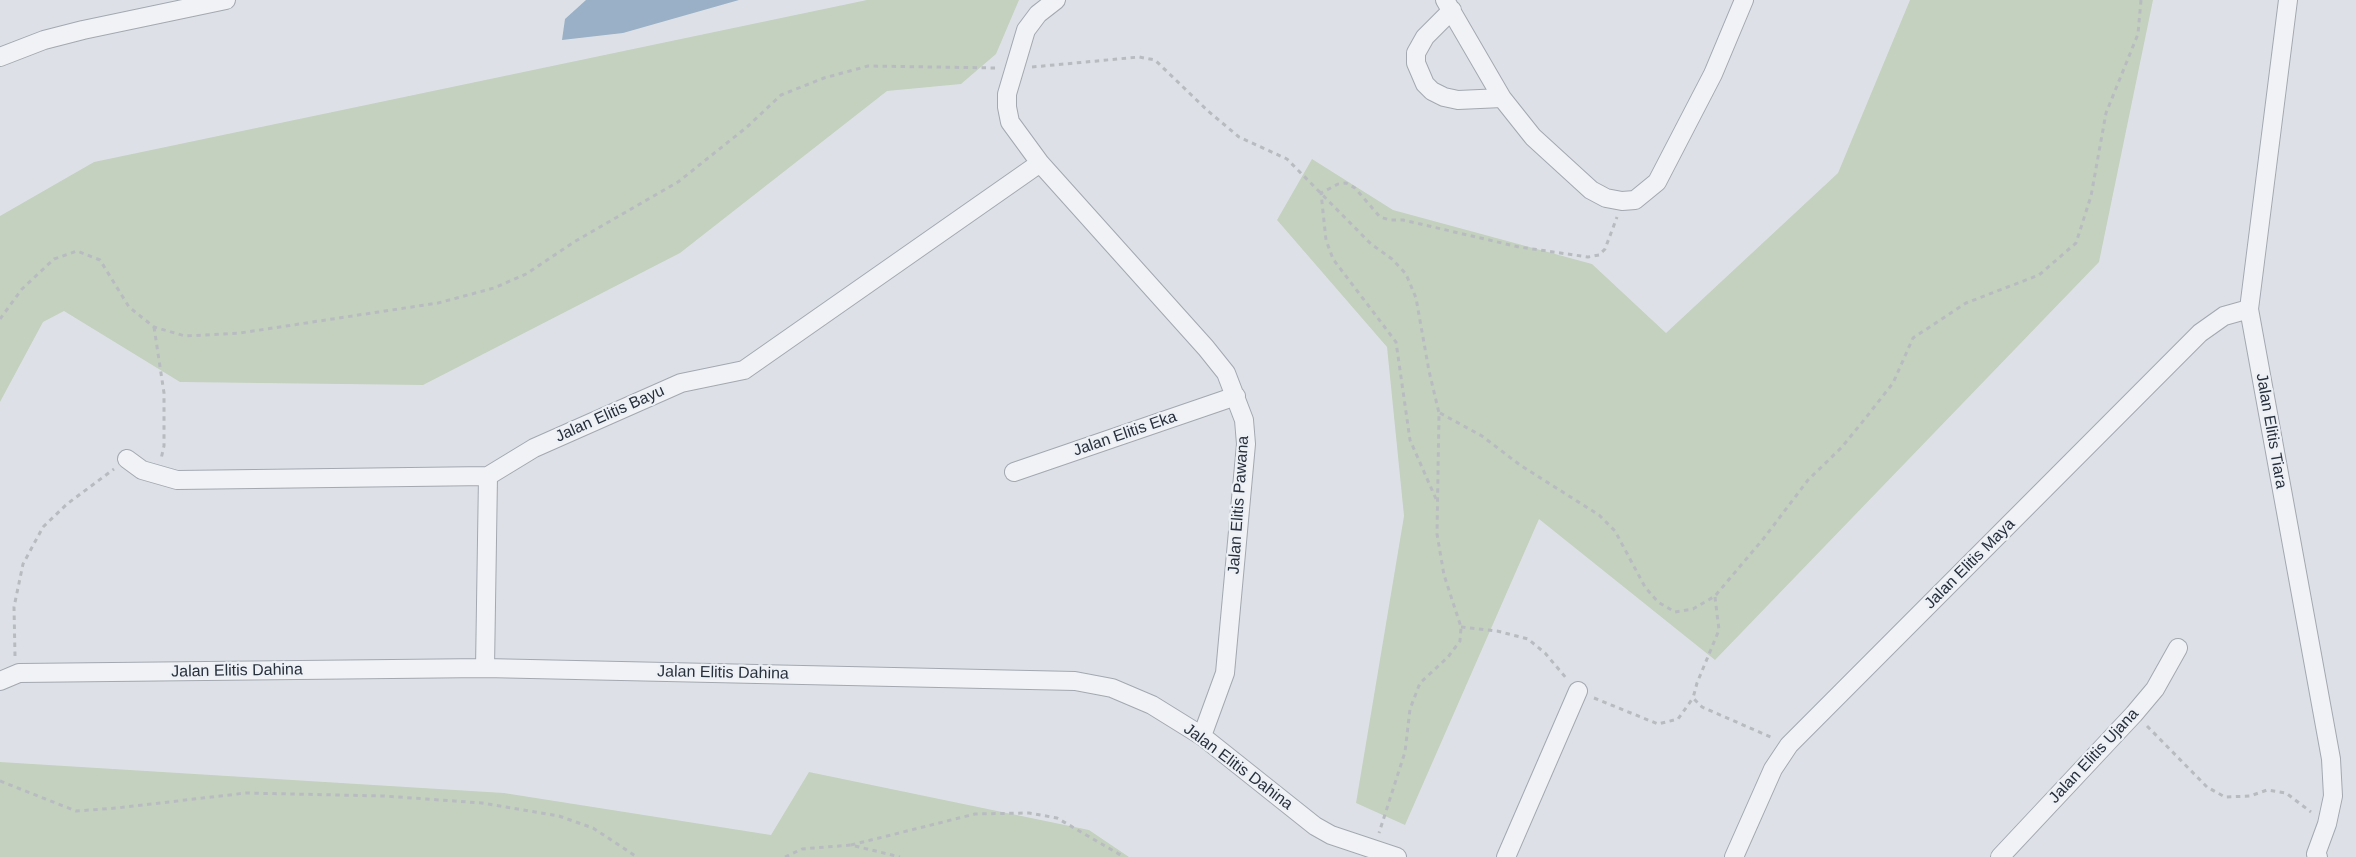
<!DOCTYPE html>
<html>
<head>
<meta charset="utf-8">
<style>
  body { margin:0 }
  canvas { display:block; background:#dde1e7 }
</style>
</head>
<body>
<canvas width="2356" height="857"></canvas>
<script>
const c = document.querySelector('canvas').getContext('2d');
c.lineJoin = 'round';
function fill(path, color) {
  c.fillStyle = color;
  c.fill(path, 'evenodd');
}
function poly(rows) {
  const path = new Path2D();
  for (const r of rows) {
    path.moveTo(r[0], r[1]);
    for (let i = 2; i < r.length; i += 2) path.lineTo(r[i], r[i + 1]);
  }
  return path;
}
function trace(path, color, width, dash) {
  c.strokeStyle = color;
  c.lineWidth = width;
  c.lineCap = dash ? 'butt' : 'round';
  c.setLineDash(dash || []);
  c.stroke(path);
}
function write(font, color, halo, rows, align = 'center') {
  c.font = font + ' Arial,sans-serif';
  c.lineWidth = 4.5;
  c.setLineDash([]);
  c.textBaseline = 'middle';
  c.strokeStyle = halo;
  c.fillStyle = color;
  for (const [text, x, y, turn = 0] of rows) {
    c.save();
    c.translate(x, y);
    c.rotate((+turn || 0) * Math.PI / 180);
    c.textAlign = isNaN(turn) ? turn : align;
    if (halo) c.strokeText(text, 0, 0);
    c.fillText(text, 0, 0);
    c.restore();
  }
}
const green = poly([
  [867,0,1019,0,996,54,961,84,887,91,680,253,423,385,180,382,64,311,43,322,0,402,0,216,94,162],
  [1910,0,2153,0,2099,262,1715,660,1539,519,1405,825,1356,803,1404,516,1387,347,1277,220,1312,159,1393,210,1592,264,1666,333,1838,173],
  [0,762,504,793,771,835,809,772,1089,830,1129,857,0,857]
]);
const water = poly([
  [586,0,739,0,623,33,562,40,565,19]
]);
const path = poly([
  [1032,67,1139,57,1155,60,1208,111,1239,137,1287,159,1371,244,1392,259,1406,274,1416,298,1429,371,1439,413,1437,534,1444,575,1461,627,1460,641,1448,657,1420,683,1410,709,1405,752,1379,833],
  [0,319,22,289,54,259,77,251,100,260,129,307,154,327,185,336,240,333,438,303,494,288,526,274,574,242,678,182,747,127,781,95,824,78,868,66,998,68],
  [154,327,164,393,164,446,161,459],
  [1440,413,1482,436,1520,465,1599,515,1615,531,1645,587,1658,602,1675,612,1693,609,1715,596,1764,538,1808,480,1842,447,1868,415,1893,383,1913,338,1966,303,2039,275,2076,243,2091,196,2106,113,2138,34,2141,0],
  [1436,499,1410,440,1396,342,1333,259,1326,240,1321,193,1338,184,1346,183,1355,188,1380,217,1390,220,1403,220,1519,247,1588,257,1599,255,1605,249,1617,217],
  [1715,597,1719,630,1697,683,1693,698,1702,707,1773,738],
  [1461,627,1497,631,1528,639,1545,653,1567,679],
  [15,656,14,607,23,564,43,527,67,504,114,469],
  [1594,698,1658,724,1678,719,1693,698],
  [2147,726,2207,787,2225,797,2250,796,2267,790,2286,793,2311,812],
  [0,781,76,811,117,808,246,793,384,796,482,803,559,816,593,828,637,857],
  [851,845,975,814,1029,813,1057,818,1124,857],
  [785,857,802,849,851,845,900,857]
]);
const minor = poly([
  [1056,0,1038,14,1026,30,1007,94,1007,107,1010,122,1040,163,1206,348,1226,373,1244,420,1246,444,1225,673,1202,736],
  [1445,0,1502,98,1533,137,1591,190,1606,198,1622,201,1635,200,1657,182,1713,74,1744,0],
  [2288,0,2249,309,2331,759,2333,796,2327,824,2316,854,2318,857],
  [1452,10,1425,37,1416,53,1416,63,1425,84,1432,91,1444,97,1458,100,1502,98],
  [0,57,44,40,83,30,226,0],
  [127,459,142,470,177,480,488,476,534,448,681,383,744,370,1040,163],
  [1014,472,1236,396],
  [485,668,488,476],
  [0,681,19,673,485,668,1075,681,1112,688,1152,705,1202,736,1315,826,1331,835,1397,857],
  [1506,857,1578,691],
  [1734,857,1773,769,1789,745,2200,333,2224,316,2249,309],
  [2000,857,2134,714,2155,689,2178,648]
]);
const streetNames = [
  ["Jalan Elitis Bayu",610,414,-24],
  ["Jalan Elitis Tiara",2271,431,80],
  ["Jalan Elitis Eka",1125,434,-19],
  ["Jalan Elitis Pawana",1239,505,-86],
  ["Jalan Elitis Maya",1970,564,-45],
  ["Jalan Elitis Dahina",237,671,-1],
  ["Jalan Elitis Dahina",723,673,1],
  ["Jalan Elitis Ujana",2094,756,-47],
  ["Jalan Elitis Dahina",1238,767,37]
];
fill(green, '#c4d1bf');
fill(water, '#99b0c6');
trace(minor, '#a3a8b1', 20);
trace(path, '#b8bcc1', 3, [4.5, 4.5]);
trace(minor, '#f0f2f5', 18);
write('16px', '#27303d', '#edf0f5', streetNames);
</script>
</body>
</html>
